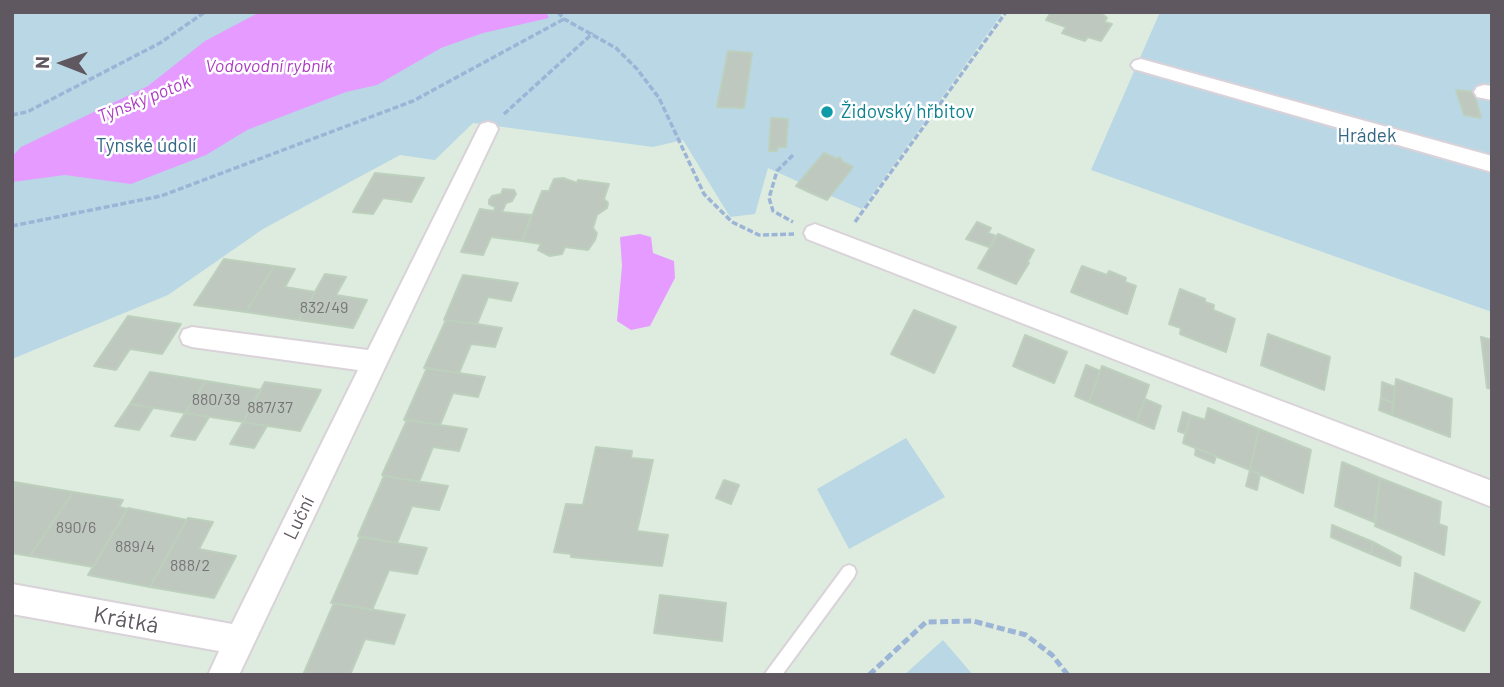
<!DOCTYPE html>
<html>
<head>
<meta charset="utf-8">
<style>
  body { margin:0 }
  #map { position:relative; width:1504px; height:687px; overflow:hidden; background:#deecdf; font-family:Barlow,sans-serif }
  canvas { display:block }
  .frame { position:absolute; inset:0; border:14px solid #5f5860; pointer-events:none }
  .north { position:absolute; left:28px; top:28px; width:70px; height:70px; -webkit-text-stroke:5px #fff; paint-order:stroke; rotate:271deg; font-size:19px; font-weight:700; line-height:28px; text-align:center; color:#5f5860 }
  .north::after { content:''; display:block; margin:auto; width:24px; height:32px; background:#5f5860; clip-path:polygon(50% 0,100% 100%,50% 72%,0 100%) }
</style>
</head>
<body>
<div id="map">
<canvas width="1504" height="687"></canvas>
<div class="frame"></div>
<div class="north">N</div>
</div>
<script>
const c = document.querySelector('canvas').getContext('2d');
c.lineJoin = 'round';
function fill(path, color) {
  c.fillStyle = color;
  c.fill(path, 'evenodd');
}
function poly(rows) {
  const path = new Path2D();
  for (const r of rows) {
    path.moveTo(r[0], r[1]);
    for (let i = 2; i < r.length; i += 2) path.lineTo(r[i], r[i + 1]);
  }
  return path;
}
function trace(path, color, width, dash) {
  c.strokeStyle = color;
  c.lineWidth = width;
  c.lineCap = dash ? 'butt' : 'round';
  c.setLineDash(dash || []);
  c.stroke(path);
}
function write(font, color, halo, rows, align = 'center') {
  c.font = font + ' Barlow,sans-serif';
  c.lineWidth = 5;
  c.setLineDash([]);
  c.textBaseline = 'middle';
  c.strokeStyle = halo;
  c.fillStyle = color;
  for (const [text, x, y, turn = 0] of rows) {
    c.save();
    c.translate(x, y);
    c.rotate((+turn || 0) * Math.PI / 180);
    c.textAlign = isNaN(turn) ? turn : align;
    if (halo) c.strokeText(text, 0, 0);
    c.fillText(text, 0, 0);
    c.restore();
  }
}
const green = poly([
  [12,12,1003,12,862,209,831,196,827,200,816,196,806,192,799,182,768,168,755,214,730,217,683,140,653,147,473,123,435,160,400,155,263,229,168,295,12,359],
  [1160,12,1492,12,1492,312,1091,170],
  [906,438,945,497,849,549,817,489],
  [943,640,973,675,904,675]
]);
const water = poly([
  [260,12,546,12,549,18,483,33,441,48,377,85,346,92,247,130,206,155,131,184,65,175,12,182,12,157,21,147,148,86,205,41],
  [640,234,651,237,653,253,674,261,675,278,650,326,631,330,617,321,622,266,620,237]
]);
const building = poly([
  [1051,12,1100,12,1107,18,1104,22,1112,24,1101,41,1088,37,1085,41,1062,33,1066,27,1046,20,1051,12],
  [728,51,752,53,744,108,717,107,728,51],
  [1456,90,1474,92,1481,118,1464,115,1456,90],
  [771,118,788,119,786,147,778,147,777,151,769,151,771,118],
  [824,153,837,159,840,157,843,162,853,167,827,200,796,186,824,153],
  [375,173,424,178,411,202,383,198,373,214,353,212,375,173],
  [563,178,577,183,578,180,609,184,604,199,608,203,607,208,597,215,593,228,597,233,595,240,588,250,565,247,562,254,550,256,538,250,541,244,522,241,542,191,549,191,554,179,563,178],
  [503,189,514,190,516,194,512,201,506,203,502,212,531,215,522,241,491,237,483,255,461,252,480,209,494,211,495,207,489,204,489,200,492,196,501,194,503,189],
  [977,222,991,228,988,233,996,236,989,247,966,239,977,222],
  [998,234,1034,250,1027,263,1029,263,1016,284,978,268,998,234],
  [224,259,274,266,246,312,194,305,224,259],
  [274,266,295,269,285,287,315,292,299,320,246,312,274,266],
  [1082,266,1107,275,1109,271,1126,278,1125,282,1136,286,1127,314,1071,292,1082,266],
  [325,274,346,277,336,295,367,300,353,328,299,320,325,274],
  [463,275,518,283,511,301,488,297,477,324,444,320,463,275],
  [1180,289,1205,299,1205,302,1214,305,1213,310,1235,319,1226,352,1180,334,1181,328,1169,324,1180,289],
  [914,310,956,327,934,373,891,354,914,310],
  [128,316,181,324,162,354,130,349,116,370,94,366,128,316],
  [446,320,477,324,502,328,495,347,471,344,459,373,424,368,446,320],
  [1268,334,1330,357,1324,390,1261,365,1268,334],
  [1025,335,1067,352,1054,383,1013,366,1025,335],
  [1481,337,1492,340,1492,389,1487,388,1481,337],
  [1086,365,1100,371,1089,402,1075,396,1086,365],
  [1102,366,1149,385,1137,422,1089,402,1102,366],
  [427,368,459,373,485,377,478,397,453,393,440,425,404,420,427,368],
  [150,372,206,381,185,413,130,404,150,372],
  [1396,379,1452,399,1450,437,1392,415,1396,379],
  [206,381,261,390,243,422,185,413,206,381],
  [265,382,321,390,300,431,243,422,265,382],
  [1382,382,1395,387,1393,403,1381,398,1382,382],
  [1381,398,1393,403,1392,415,1379,410,1381,398],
  [1145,399,1161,406,1154,429,1137,422,1145,399],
  [130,404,153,408,139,430,115,426,130,404],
  [1208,408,1259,429,1250,470,1183,443,1190,415,1205,420,1208,408],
  [1183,412,1190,415,1186,434,1178,431,1183,412],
  [185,413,209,417,195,440,171,436,185,413],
  [407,420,467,429,459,451,433,447,419,482,382,475,407,420],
  [243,422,267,426,254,448,230,444,243,422],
  [1259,429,1311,450,1303,493,1250,470,1259,429],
  [596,447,632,451,631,458,653,460,637,531,668,535,662,566,571,557,571,554,554,552,566,504,583,505,596,447],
  [1196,448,1216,456,1214,463,1195,455,1196,448],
  [1342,462,1380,478,1374,522,1335,506,1342,462],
  [1250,470,1260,474,1257,490,1246,486,1250,470],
  [384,476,448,486,439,510,412,506,397,543,358,536,384,476],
  [1380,478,1441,502,1439,524,1447,527,1444,555,1375,526,1380,478],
  [724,480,739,485,731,504,716,498,724,480],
  [14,482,73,492,30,556,12,553,14,482],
  [73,492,123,500,119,507,127,509,93,567,30,556,73,492],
  [128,508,187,520,150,587,88,575,128,508],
  [188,518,213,522,199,549,236,556,214,598,150,587,188,518],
  [1332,525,1373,542,1371,554,1331,537,1332,525],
  [360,537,427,548,417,574,389,570,372,610,331,603,360,537],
  [1373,542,1401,557,1400,566,1371,554,1373,542],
  [1415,573,1480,602,1464,631,1411,608,1415,573],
  [660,595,726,603,722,641,654,633,660,595],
  [334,603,405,615,394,644,365,639,350,675,303,675,334,603]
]);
const pathFar1 = poly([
  [558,12,564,19,616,48,637,69,659,98,704,194,732,222,759,235,794,234],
  [504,114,593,33],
  [12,115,27,112,160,43,205,12],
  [793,155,777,171,769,198,773,211,793,222],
  [855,222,1006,12],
  [12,226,161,196,413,101,564,19]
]);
const path = poly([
  [869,675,926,622,973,621,1026,635,1052,655,1068,675]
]);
const service = poly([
  [849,565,854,567,856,572,854,577,782,675,764,675,844,567,849,565]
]);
const minor = poly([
  [1141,59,1492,156,1492,172,1134,69,1131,65,1134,61,1141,59],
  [1484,85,1492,86,1492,100,1477,97,1474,92,1477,87,1484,85],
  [488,122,495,124,498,129,239,675,208,675,219,651,12,614,12,584,232,624,358,370,192,347,183,344,180,337,183,330,192,327,368,350,478,129,481,124,488,122],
  [815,224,1492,481,1492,507,807,239,804,233,807,227,815,224]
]);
const markers = [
  [827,112,7,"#0f9aa8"]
];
const numberNames = [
  ["832/49",324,308],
  ["880/39",216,400],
  ["887/37",270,408],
  ["890/6",76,528],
  ["889/4",135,547],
  ["888/2",190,566]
];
const farWaternames = [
  ["Vodovodní rybník",269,66],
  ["Týnský potok",144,99,-22]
];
const cultureNames = [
  ["Židovský hřbitov",841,112]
];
const parkNames = [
  ["Hrádek",1367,136],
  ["Týnské údolí",146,146]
];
const streetNames = [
  ["Luční",299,518,-64]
];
const nearStreetnames = [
  ["Krátká",126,620,10]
];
fill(green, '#b9d7e5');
fill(water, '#e59bff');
fill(building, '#bec8be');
trace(building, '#bdd0bd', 2);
trace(service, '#d9d2d9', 4);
trace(minor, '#d9d2d9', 4);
trace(pathFar1, '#9cb5d7', 3.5, [6, 2.5]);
trace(path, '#9cb5d7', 5, [8, 3.5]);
fill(service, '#fff');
fill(minor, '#fff');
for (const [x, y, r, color] of markers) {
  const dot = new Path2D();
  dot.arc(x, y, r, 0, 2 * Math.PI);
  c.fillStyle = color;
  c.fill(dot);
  trace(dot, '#fff', 2.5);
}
write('16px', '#777478', null, numberNames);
write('italic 18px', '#ac3bc4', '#fff', farWaternames);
write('19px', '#0d838f', '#fff', cultureNames, 'left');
write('19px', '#326785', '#fff', parkNames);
write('19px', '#5f5860', '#fff', streetNames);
write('23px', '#5f5860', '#fff', nearStreetnames);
</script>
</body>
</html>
